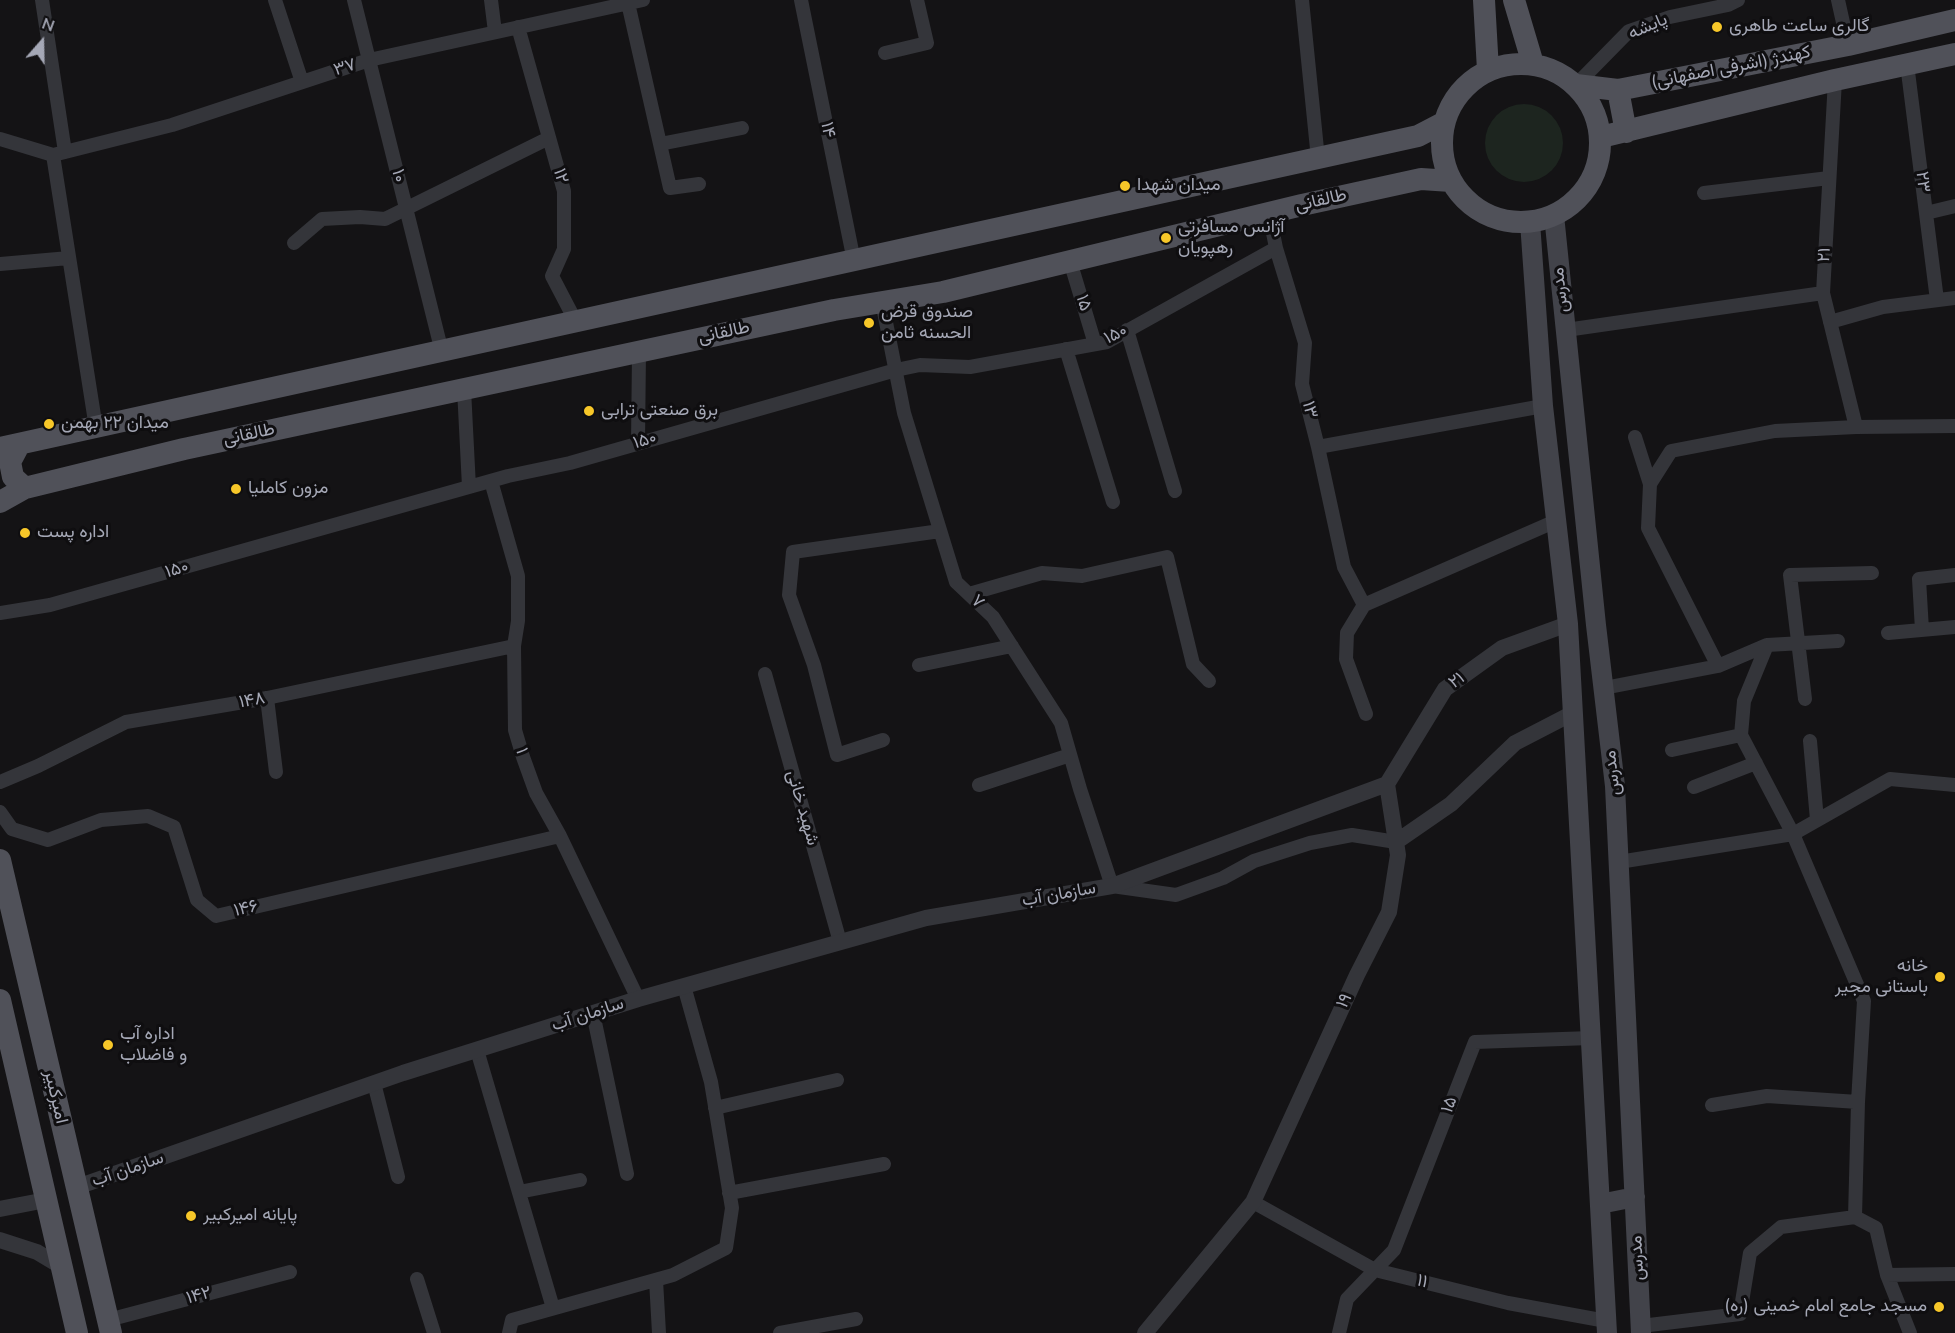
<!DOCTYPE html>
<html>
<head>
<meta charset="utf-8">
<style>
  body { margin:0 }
  #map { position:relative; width:1955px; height:1333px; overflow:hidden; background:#141315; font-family:"Nunito Sans",sans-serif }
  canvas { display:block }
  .north { position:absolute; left:12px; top:12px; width:60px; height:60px; -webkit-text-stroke:4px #0f0e10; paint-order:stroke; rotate:20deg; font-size:16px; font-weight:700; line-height:24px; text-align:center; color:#a5a8b6 }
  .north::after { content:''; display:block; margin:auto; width:21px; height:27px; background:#a5a8b6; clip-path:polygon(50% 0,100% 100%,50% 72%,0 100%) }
</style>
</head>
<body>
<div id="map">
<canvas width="1955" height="1333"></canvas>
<div class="north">N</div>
</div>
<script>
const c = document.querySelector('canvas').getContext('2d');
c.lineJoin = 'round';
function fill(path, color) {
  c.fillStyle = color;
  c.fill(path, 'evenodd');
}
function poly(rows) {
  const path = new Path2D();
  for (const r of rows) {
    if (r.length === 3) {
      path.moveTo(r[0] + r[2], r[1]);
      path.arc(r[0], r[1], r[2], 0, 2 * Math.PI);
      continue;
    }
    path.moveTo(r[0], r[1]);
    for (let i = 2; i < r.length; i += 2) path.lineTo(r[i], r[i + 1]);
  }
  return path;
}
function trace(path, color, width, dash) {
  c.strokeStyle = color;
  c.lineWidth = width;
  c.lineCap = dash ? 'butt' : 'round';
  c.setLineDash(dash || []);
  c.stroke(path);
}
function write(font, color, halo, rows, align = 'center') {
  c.font = font + ' "Nunito Sans",Vazirmatn,sans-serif';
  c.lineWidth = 6;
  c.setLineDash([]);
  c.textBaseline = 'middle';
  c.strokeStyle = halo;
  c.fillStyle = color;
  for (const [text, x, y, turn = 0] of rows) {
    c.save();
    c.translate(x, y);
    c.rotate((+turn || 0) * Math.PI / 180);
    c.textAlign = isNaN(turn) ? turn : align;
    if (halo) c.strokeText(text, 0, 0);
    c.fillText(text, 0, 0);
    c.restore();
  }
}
const green = poly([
  [1524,143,39]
]);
const minor = poly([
  [42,0,65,152],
  [275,0,302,82],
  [354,0,442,352],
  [491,0,495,32],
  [801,0,854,261],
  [1302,0,1318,159],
  [1838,0,1848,45],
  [628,3,670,188,699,184],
  [518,27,564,191,564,249,552,276,576,322],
  [885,53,927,43,917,0],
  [1907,64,1937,300],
  [1835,80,1823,293,1856,427],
  [1576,85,1629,31,1670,17,1728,5,1738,0],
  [0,139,53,155,96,428],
  [660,144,742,128],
  [53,155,172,125,369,60,643,0],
  [1704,193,1829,178],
  [1269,213,1276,248,1305,343,1302,384,1318,447,1344,567,1364,605],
  [1926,213,1955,206],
  [294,243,322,219,360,217,385,219,549,138],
  [1070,261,1095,344],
  [0,264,69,258],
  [882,302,904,413,956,582,993,617,1061,723,1080,789,1112,886,1176,895,1223,878,1254,861,1310,843,1352,835,1396,842],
  [1830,322,1883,307,1955,298],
  [1127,330,1175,491],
  [1566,330,1823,293],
  [1066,349,1113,502],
  [464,389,469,487],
  [1635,437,1650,484],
  [638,443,639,352],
  [1318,447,1543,406],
  [491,481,518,576,518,621,514,646,515,730,523,757,536,793,560,836,638,999],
  [969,594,1042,573,1082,576,1167,557,1193,664,1209,681],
  [0,613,50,605,508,476,570,463,896,370,920,365,970,367,1107,342,1276,248],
  [1922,630,1919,579,1955,575],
  [1888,633,1955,627],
  [1767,645,1744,701,1741,735,1793,834,1864,1001,1858,1102,1855,1217],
  [919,665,1012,646],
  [1718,666,1648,528,1650,484,1671,451,1775,431,1856,427,1955,426],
  [765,674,840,942],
  [1604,688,1718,666,1767,645,1838,641],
  [267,698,276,772],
  [1805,699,1790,575,1872,573],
  [1366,714,1346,659,1347,633,1364,605,1556,521],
  [883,740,837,755,814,665,789,595,793,552,940,531],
  [1810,741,1817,820],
  [1672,750,1741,735],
  [0,782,38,766,126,722,267,698,514,646],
  [979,785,1070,755],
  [1694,787,1756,763],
  [0,812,12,829,48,840,101,820,148,816,174,827,197,900,216,916,560,836],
  [1619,862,1793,834,1890,779,1955,785],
  [593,1013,627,1174],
  [477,1050,553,1308],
  [374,1083,398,1177],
  [1712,1105,1767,1096,1858,1102],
  [715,1108,837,1080],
  [519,1192,580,1180],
  [729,1193,884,1164],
  [1253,1202,1375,1270,1508,1303,1606,1321],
  [1855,1217,1876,1228,1887,1275,1910,1333],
  [1887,1275,1955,1274],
  [417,1279,434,1333],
  [656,1280,659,1333],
  [108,1320,290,1272],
  [1641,1326,1740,1314,1750,1253,1781,1227,1855,1217],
  [509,1333,512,1320,673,1275,726,1248,732,1208,711,1082,684,986],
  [780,1333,856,1319],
  [1339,1333,1347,1299,1394,1250,1475,1042,1591,1038]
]);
const tertiary = poly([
  [1387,784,1445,689,1502,648,1568,624],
  [1396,842,1451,804,1515,743,1573,713],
  [77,1187,403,1073,638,999,926,918,1112,886,1387,784],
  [0,1209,46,1200],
  [0,1240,37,1252,62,1267],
  [1145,1333,1253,1202,1357,975,1389,912,1398,855,1387,784]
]);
const secondary = poly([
  [1554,215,1596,625,1615,786,1641,1333],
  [1530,222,1543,406,1568,624,1607,1333],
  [1600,1204,1635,1197]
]);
const primary = poly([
  [1484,0,1488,70],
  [1514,0,1533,64],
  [1521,143,79],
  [1576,85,1618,90,1848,45,1955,20],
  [1618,90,1626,132],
  [1601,137,1835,80,1955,54],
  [19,445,10,462,13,477,25,488],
  [0,448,1418,136,1443,123],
  [0,502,25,488,184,449,834,310,943,292,1302,205,1421,179,1451,181],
  [0,860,111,1333],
  [0,1000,77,1333]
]);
const markers = [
  [1717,27,6,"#f7c729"],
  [1125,186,6,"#f7c729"],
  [1166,238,6,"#f7c729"],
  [869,323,6,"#f7c729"],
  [589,411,6,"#f7c729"],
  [49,424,6,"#f7c729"],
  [236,489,6,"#f7c729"],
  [25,533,6,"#f7c729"],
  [1940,977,6,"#f7c729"],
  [108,1045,6,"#f7c729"],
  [191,1216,6,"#f7c729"],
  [1939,1307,6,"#f7c729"]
];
const streetNames = [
  ["پایشه",1648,27,-23],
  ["۳۷",345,68,-18],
  ["کهندژ (اشرفی اصفهانی)",1731,68,-11],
  ["۱۴",827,130,78],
  ["۱۰",398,176,76],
  ["۱۲",560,176,74],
  ["۲۳",1922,182,83],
  ["طالقانی",1321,201,-13],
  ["۲۱",1825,255,-87],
  ["مدرس",1561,290,-96],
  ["۱۵",1083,303,73],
  ["طالقانی",724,333,-12],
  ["۱۵۰",1116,335,-26],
  ["۱۳",1309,410,76],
  ["طالقانی",249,435,-12],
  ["۱۵۰",645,441,-16],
  ["۱۵۰",177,570,-16],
  ["۷",977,602,44],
  ["۲۱",1457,681,-36],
  ["۱۴۸",252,701,-10],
  ["۱",521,751,74],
  ["مدرس",1613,773,-96],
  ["شهید خانی",802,808,74],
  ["سازمان آب",1059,895,-10],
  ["۱۴۶",246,909,-13],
  ["۱۹",1345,1001,-65],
  ["سازمان آب",588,1015,-18],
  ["امیرکبیر",55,1097,77],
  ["۱۵",1450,1105,-69],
  ["سازمان آب",128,1170,-19],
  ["مدرس",1638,1258,-93],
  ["۱۱",1422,1282,14],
  ["۱۴۲",199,1296,-15]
];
const poiNames = [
  ["گالری ساعت طاهری",1729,27],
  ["میدان شهدا",1137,186],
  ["آژانس مسافرتی",1178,228],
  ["رهپویان",1178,249],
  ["صندوق قرض",881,313],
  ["الحسنه ثامن",881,334],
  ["برق صنعتی ترابی",601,411],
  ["میدان ۲۲ بهمن",61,424],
  ["مزون کاملیا",248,489],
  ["اداره پست",37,533],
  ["خانه",1928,967,"right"],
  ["باستانی مجیر",1928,988,"right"],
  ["اداره آب",120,1035],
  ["و فاضلاب",120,1056],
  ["پایانه امیرکبیر",203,1216],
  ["مسجد جامع امام خمینی (ره)",1927,1307,"right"]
];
fill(green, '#1d251f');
trace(minor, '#34353a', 14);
trace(tertiary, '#34353a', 16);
trace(secondary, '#42434a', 20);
trace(primary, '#505159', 22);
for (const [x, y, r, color] of markers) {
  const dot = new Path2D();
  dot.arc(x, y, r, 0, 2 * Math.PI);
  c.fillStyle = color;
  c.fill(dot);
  trace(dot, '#0f0e10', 2);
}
write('18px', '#a5a8b6', '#0f0e10', streetNames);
write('18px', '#a5a8b6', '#0f0e10', poiNames, 'left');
</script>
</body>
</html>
